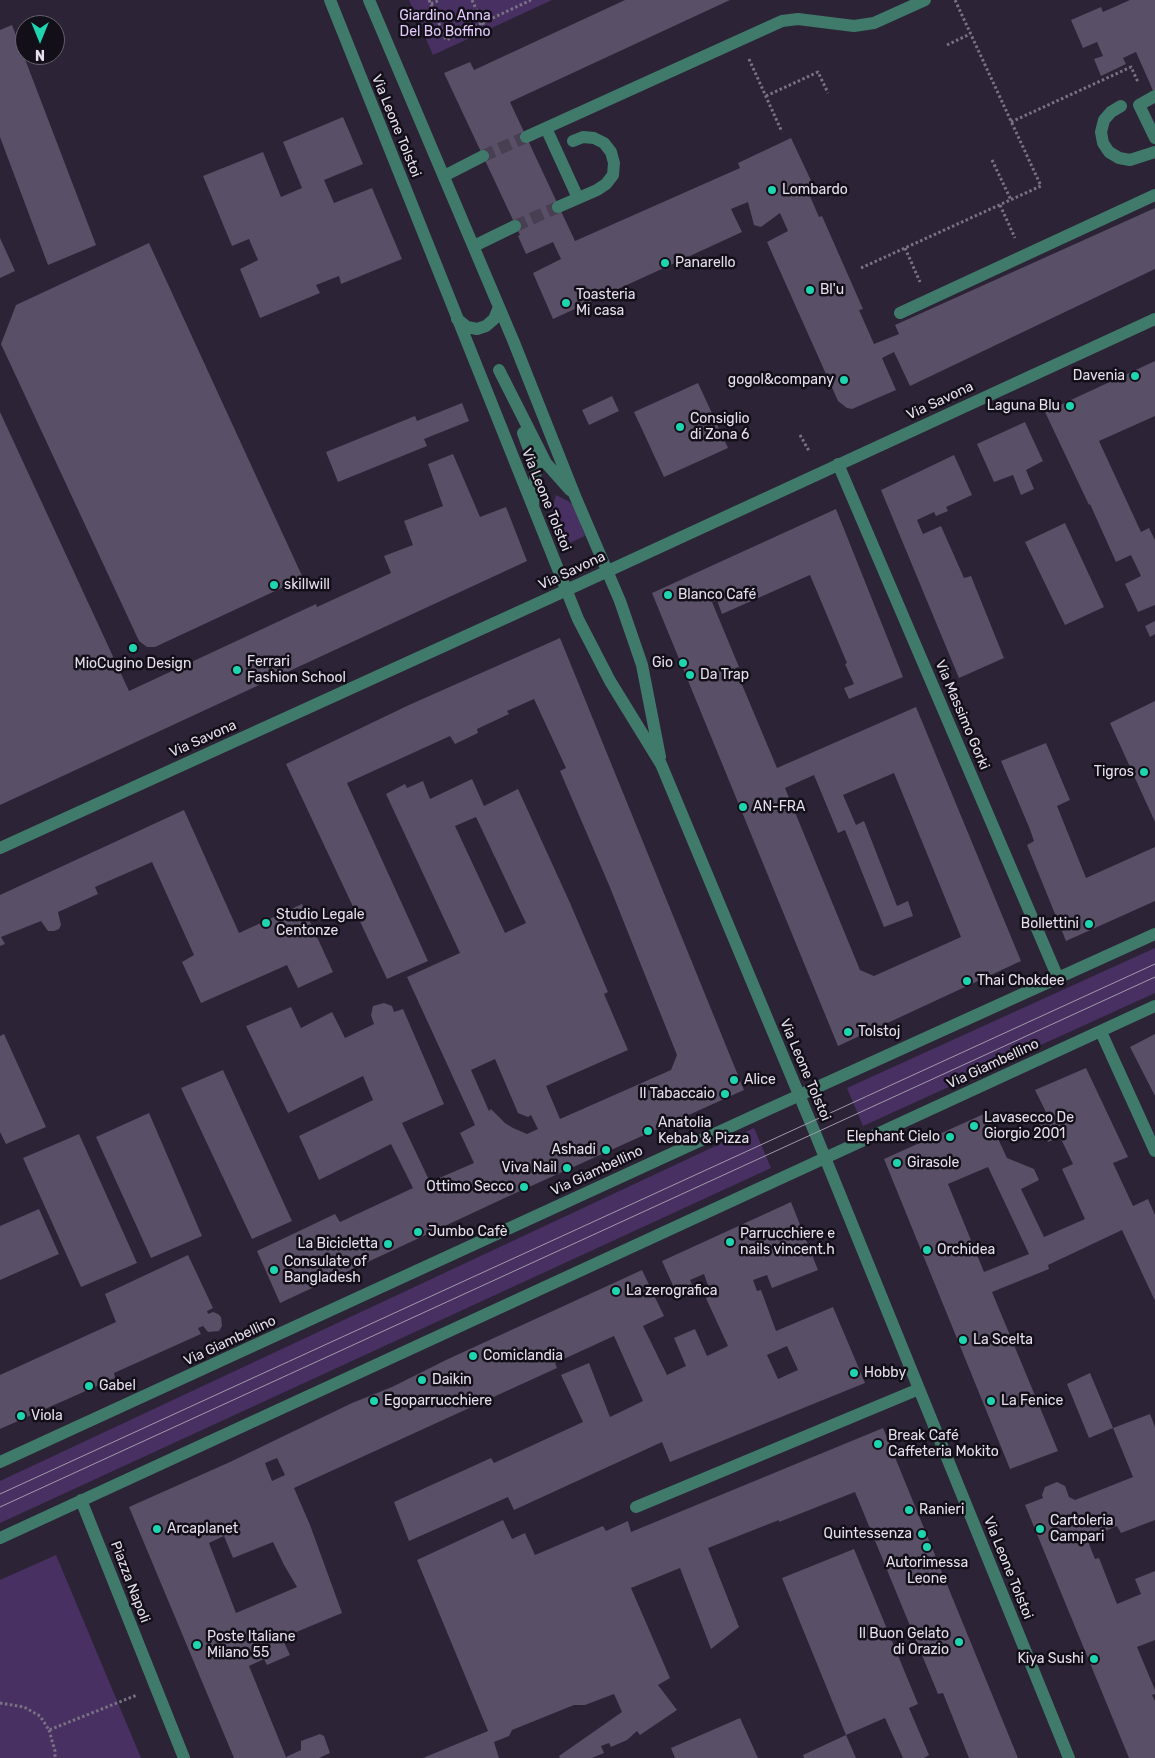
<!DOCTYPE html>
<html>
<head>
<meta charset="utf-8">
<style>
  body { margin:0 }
  #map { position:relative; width:1155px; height:1758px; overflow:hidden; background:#2c2337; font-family:Rubik,sans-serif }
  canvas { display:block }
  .north { position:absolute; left:15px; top:15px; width:50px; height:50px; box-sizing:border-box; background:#130f18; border:1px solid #67626d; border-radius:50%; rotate:180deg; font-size:14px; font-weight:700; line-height:20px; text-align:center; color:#e5dfed }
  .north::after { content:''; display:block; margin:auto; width:18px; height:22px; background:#1fd5b0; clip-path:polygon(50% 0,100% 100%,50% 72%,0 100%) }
</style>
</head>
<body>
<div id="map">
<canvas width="1155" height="1758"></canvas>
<div class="north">N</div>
</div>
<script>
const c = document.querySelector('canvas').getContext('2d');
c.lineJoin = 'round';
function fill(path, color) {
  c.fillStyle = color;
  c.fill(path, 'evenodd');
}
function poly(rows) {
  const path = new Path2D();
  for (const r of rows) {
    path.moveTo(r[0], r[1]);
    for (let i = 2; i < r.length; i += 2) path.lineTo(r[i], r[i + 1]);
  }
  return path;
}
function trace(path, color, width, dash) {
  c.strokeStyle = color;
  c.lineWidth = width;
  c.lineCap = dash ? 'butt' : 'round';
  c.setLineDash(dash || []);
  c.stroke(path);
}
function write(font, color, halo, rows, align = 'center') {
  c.font = font + ' Rubik,sans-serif';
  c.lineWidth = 5;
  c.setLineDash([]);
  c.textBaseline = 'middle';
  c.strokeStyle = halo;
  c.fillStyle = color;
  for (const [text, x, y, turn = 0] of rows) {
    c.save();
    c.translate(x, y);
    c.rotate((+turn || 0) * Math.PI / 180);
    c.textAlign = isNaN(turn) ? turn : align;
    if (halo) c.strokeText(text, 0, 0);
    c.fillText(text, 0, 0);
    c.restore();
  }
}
const green = poly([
  [409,0,552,0,433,55],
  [556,495,568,501,574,506,585,536,563,546,551,514],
  [1155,948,1155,993,863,1126,847,1088],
  [754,1128,771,1168,0,1523,0,1481],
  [56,1555,141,1758,0,1758,0,1580]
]);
const building = poly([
  [625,0,730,0,510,102,575,241,740,168,738,163,791,138,815,189,809,194,819,217,822,216,863,309,859,310,874,344,899,334,895,325,1155,208,1155,269,910,386,894,352,882,358,896,390,852,409,847,408,838,401,767,242,788,231,780,213,761,227,754,225,748,202,731,209,742,232,553,319,533,273,561,259,553,242,526,254,518,236,520,235,444,73,470,62,474,70],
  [1130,0,1155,0,1155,95,1136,52,1123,58,1126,64,1101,76,1094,59,1103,56,1097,42,1083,48,1071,20,1101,7,1103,12],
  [12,25,96,245,48,265,0,137,0,30],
  [343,117,363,164,324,180,334,203,372,188,402,259,341,284,339,276,316,285,320,293,260,318,240,269,258,260,249,239,232,246,203,176,263,152,281,197,302,188,283,142],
  [0,238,15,271,0,278],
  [149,243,303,578,155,647,147,647,139,641,1,344,16,305],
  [1155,361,1155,416,1099,441,1141,532,1149,528,1155,540,1155,605,1138,612,1125,584,1141,576,1131,555,1116,562,1090,504,1089,505,1045,412],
  [698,383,728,448,664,477,634,412],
  [612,396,619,411,589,425,582,410],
  [462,403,469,421,424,439,427,446,338,482,326,452,415,416,417,421],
  [0,412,129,691,316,604,317,607,391,573,384,556,413,545,404,521,443,506,428,464,453,454,480,517,506,507,527,561,0,805],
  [1025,422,1043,461,1026,470,1034,489,1021,495,1013,475,994,482,977,444],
  [954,455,972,495,946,507,948,511,936,516,934,512,917,520,923,534,941,526,964,578,971,576,1004,658,959,678,881,490],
  [836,509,903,677,849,699,844,688,854,684,845,664,847,663,810,575,722,614,717,600,712,602,739,667,735,668,777,768,916,707,1021,961,838,1046,652,593],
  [894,773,961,937,874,976,860,970,785,788,814,775,838,833,845,830,884,927,913,916,908,901,897,906,864,821,856,825,843,795],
  [1065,523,1104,607,1065,625,1025,542],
  [1155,621,1155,634,1150,637,1145,626],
  [560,638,744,1090,509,1196,280,1303,257,1251,335,1214,340,1222,413,1188,391,1144,319,1180,299,1136,373,1100,363,1076,288,1113,246,1026,291,1007,301,1028,332,1012,345,1038,374,1024,371,1015,373,1006,384,1003,392,1006,394,1012,403,1009,444,1104,402,1123,430,1182,474,1163,460,1133,475,1125,407,977,460,953,386,794,405,784,407,788,423,781,430,799,472,779,484,806,518,789,570,903,608,992,604,994,628,1050,546,1086,560,1119,671,1070,677,1055,609,885,560,771,566,768,534,699,507,711,509,714,477,729,478,733,455,744,450,736,347,783,428,961,387,979,286,764,409,705],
  [476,817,526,923,505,933,455,826],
  [495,1059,518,1113,528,1117,531,1115,538,1129,527,1134,513,1128,505,1123,491,1109,489,1111,471,1070],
  [1155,701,1155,822,1110,723],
  [1046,743,1070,800,1057,806,1086,878,1155,847,1155,901,1066,941,1027,845,1034,841,1029,827,1001,761],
  [184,810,239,933,302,904,333,972,298,988,287,965,201,1003,182,962,194,955,152,862,95,887,98,894,58,912,61,925,59,929,54,931,48,931,41,921,1,937,5,944,0,946,0,895],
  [4,1034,46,1127,6,1144,0,1132,0,1036],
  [1155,1034,1155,1096,1130,1047],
  [1086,1068,1128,1157,1113,1163,1133,1206,1148,1199,1155,1215,1155,1301,1122,1230,1048,1265,1049,1269,992,1292,1058,1451,1010,1469,884,1159,986,1113,1007,1158,1034,1169,1039,1180,1021,1189,1044,1237,1085,1219,1062,1169,1073,1164,1060,1137,1048,1142,1037,1119,1047,1114,1035,1090],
  [988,1167,1029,1254,984,1272,948,1184],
  [223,1070,292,1221,252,1239,181,1088],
  [149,1113,202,1236,151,1258,96,1137],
  [79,1134,137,1263,81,1287,23,1158],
  [791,1202,818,1270,772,1288,767,1275,753,1280,757,1291,761,1290,776,1331,833,1307,865,1383,670,1462,662,1442,514,1510,508,1497,409,1541,394,1502,491,1458,494,1463,583,1422,561,1375,589,1363,610,1417,643,1401,614,1336,555,1363,557,1368,294,1488,310,1525,342,1613,282,1638,290,1655,267,1665,264,1659,249,1666,286,1757,301,1750,301,1741,320,1734,324,1736,330,1753,319,1758,234,1758,129,1507,230,1462,352,1403,392,1387,446,1360,642,1270,664,1316,643,1326,667,1375,686,1366,674,1338,695,1329,707,1356,728,1346,704,1294,710,1291,704,1274,690,1280,695,1292,679,1299,662,1261],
  [787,1346,798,1370,778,1379,767,1355],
  [277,1458,285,1475,272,1481,265,1463],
  [224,1536,233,1558,273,1542,284,1565,297,1587,236,1613,209,1543],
  [39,1209,59,1254,0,1280,0,1226],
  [188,1255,213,1308,207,1311,208,1314,213,1312,218,1314,221,1317,222,1326,219,1331,208,1332,203,1326,198,1328,201,1334,114,1373,115,1378,0,1429,0,1375,116,1322,105,1294],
  [1090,1373,1113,1428,1089,1438,1067,1384],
  [1150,1414,1155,1427,1155,1520,1121,1533,1117,1526,1091,1537,1089,1544,1095,1559,1099,1558,1117,1604,1141,1594,1135,1579,1155,1571,1155,1640,1137,1647,1155,1690,1155,1694,1152,1695,1155,1701,1155,1758,1129,1758,1025,1505,1043,1498,1042,1495,1045,1487,1057,1482,1065,1486,1069,1497,1075,1500,1133,1477,1113,1428],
  [883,1428,1018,1758,969,1758,943,1693,938,1694,855,1492,779,1522,779,1520,708,1548,739,1627,711,1649,680,1568,631,1588,670,1678,658,1685,677,1710,640,1735,637,1731,627,1740,611,1747,609,1743,601,1746,604,1753,592,1758,560,1758,559,1756,622,1712,614,1694,585,1705,574,1705,512,1730,509,1736,494,1742,499,1758,423,1758,488,1731,417,1560,503,1520,512,1539,525,1533,535,1555,603,1526,606,1531,628,1521,631,1532],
  [854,1549,918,1704,909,1708,929,1755,924,1758,903,1758,885,1718,846,1735,782,1578],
  [740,1718,758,1758,675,1758,671,1748],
  [846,1735,856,1758,804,1758,803,1755]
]);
const minorTunnel = poly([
  [483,156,526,137],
  [515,226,558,207]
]);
const path = poly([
  [429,0,446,40,531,0],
  [472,0,484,26],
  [431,4,440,0],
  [947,45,970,34],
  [749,59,782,132],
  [766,96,818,72,828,93],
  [1011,122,1131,67,1138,82],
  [992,160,1011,200],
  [1000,205,1015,238],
  [905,248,920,282],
  [861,268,1041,186,955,0],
  [800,435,809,451],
  [0,1703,24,1707,40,1716,49,1730,137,1695],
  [49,1730,55,1751,55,1758]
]);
const minor = poly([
  [330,0,578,619,610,681,661,764,815,1133,1069,1758],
  [369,0,513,340,575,496,620,601,642,665,660,757],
  [1155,96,1139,105,1155,138],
  [1121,106,1111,112,1104,120,1101,132,1103,143,1109,152,1119,158,1130,160,1155,152],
  [546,128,578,198],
  [526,137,782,21,798,19,854,26,874,23,925,0],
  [444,176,483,156],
  [558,207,597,190,606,184,613,175,614,163,611,152,604,143,594,138,583,137,573,141],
  [474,246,515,226],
  [900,313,1155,195],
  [457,319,467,327,477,329,486,326,494,319,499,307],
  [499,370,546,463,570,490],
  [523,433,536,469,533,506],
  [838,464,1058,978],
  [0,848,545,600,1155,319],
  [1101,1032,1155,1151],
  [0,1462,758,1114,1155,934],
  [81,1500,184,1758],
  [636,1507,919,1389],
  [0,1538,1155,1006]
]);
const tram = poly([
  [0,1494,1155,964],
  [0,1507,1155,977]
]);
const markers = [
  [772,190,5,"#1fd5b0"],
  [665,263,5,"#1fd5b0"],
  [810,290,5,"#1fd5b0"],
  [566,303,5,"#1fd5b0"],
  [1135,376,5,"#1fd5b0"],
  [844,380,5,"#1fd5b0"],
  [1070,406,5,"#1fd5b0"],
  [680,427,5,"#1fd5b0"],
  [274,585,5,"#1fd5b0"],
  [668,595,5,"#1fd5b0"],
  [133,648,5,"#1fd5b0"],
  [683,663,5,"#1fd5b0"],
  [237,670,5,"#1fd5b0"],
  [690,675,5,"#1fd5b0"],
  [1144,772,5,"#1fd5b0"],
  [743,807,5,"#1fd5b0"],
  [266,923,5,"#1fd5b0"],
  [1089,924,5,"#1fd5b0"],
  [967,981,5,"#1fd5b0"],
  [848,1032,5,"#1fd5b0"],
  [734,1080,5,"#1fd5b0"],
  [725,1094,5,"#1fd5b0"],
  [974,1126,5,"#1fd5b0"],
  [648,1131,5,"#1fd5b0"],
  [950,1137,5,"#1fd5b0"],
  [606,1150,5,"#1fd5b0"],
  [897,1163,5,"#1fd5b0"],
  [567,1168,5,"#1fd5b0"],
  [524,1187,5,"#1fd5b0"],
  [418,1232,5,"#1fd5b0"],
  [730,1242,5,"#1fd5b0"],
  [388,1244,5,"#1fd5b0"],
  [927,1250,5,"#1fd5b0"],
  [274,1270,5,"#1fd5b0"],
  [616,1291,5,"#1fd5b0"],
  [963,1340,5,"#1fd5b0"],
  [473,1356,5,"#1fd5b0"],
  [854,1373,5,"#1fd5b0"],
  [422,1380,5,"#1fd5b0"],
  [89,1386,5,"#1fd5b0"],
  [374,1401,5,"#1fd5b0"],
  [991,1401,5,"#1fd5b0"],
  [21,1416,5,"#1fd5b0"],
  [878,1444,5,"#1fd5b0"],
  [909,1510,5,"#1fd5b0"],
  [157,1529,5,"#1fd5b0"],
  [1040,1529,5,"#1fd5b0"],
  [922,1534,5,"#1fd5b0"],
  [927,1547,5,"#1fd5b0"],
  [959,1642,5,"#1fd5b0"],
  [197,1645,5,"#1fd5b0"],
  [1094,1659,5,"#1fd5b0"]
];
const parkNames = [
  ["Giardino Anna",445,16],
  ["Del Bo Boffino",445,32]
];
const streetNames = [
  ["Via Leone Tolstoi",396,126,68],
  ["Via Savona",940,401,-25],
  ["Via Leone Tolstoi",546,500,68],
  ["Via Savona",572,571,-25],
  ["Via Massimo Gorki",962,715,67],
  ["Via Savona",203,739,-24],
  ["Via Giambellino",993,1064,-25],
  ["Via Leone Tolstoi",805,1070,67],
  ["Via Giambellino",597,1171,-25],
  ["Via Giambellino",230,1341,-25],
  ["Via Leone Tolstoi",1008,1568,68],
  ["Piazza Napoli",130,1582,69]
];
const poiNames = [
  ["Lombardo",782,190],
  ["Panarello",675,263],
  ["Bl'u",820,290],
  ["Toasteria",576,295],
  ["Mi casa",576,311],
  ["Davenia",1125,376,"right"],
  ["gogol&company",834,380,"right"],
  ["Laguna Blu",1060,406,"right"],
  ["Consiglio",690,419],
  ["di Zona 6",690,435],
  ["skillwill",284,585],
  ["Blanco Café",678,595],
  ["Ferrari",247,662],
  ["Fashion School",247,678],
  ["Gio",673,663,"right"],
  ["MioCugino Design",133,664,"center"],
  ["Da Trap",700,675],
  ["Tigros",1134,772,"right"],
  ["AN-FRA",753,807],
  ["Studio Legale",276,915],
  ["Centonze",276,931],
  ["Bollettini",1079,924,"right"],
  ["Thai Chokdee",977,981],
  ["Tolstoj",858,1032],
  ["Alice",744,1080],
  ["Il Tabaccaio",715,1094,"right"],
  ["Lavasecco De",984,1118],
  ["Giorgio 2001",984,1134],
  ["Anatolia",658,1123],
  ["Kebab & Pizza",658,1139],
  ["Elephant Cielo",940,1137,"right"],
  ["Ashadi",596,1150,"right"],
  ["Girasole",907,1163],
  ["Viva Nail",557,1168,"right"],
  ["Ottimo Secco",514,1187,"right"],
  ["Jumbo Cafè",428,1232],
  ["Parrucchiere e",740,1234],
  ["nails vincent.h",740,1250],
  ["La Bicicletta",378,1244,"right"],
  ["Orchidea",937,1250],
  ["Consulate of",284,1262],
  ["Bangladesh",284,1278],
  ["La zerografica",626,1291],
  ["La Scelta",973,1340],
  ["Comiclandia",483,1356],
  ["Hobby",864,1373],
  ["Daikin",432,1380],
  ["Gabel",99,1386],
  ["Egoparrucchiere",384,1401],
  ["La Fenice",1001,1401],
  ["Viola",31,1416],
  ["Break Café",888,1436],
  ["Caffeteria Mokito",888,1452],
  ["Ranieri",919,1510],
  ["Cartoleria",1050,1521],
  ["Campari",1050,1537],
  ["Arcaplanet",167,1529],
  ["Quintessenza",912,1534,"right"],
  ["Autorimessa",927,1563,"center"],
  ["Leone",927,1579,"center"],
  ["Il Buon Gelato",949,1634,"right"],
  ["di Orazio",949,1650,"right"],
  ["Poste Italiane",207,1637],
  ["Milano 55",207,1653],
  ["Kiya Sushi",1084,1659,"right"]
];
fill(green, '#493063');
fill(building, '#594f66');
trace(minorTunnel, '#483f52', 12, [12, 6]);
trace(path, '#797283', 3, [2.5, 2.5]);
trace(minor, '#3f7a6a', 12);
trace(tram, '#a19aaa', 1);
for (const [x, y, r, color] of markers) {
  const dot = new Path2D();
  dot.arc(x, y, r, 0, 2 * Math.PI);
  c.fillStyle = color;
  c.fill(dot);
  trace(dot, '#130f18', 2);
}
write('14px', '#e0cafc', '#130f18', parkNames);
write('14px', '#e5dfed', '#130f18', streetNames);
write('14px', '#e5dfed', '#130f18', poiNames, 'left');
</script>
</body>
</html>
